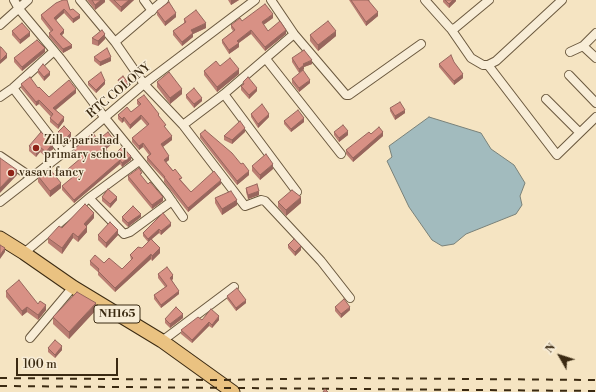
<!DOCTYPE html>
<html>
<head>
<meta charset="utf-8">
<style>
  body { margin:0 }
  #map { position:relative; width:596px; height:392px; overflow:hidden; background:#f5e4c2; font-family:"Libre Bodoni",serif }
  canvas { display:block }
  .north { position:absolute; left:540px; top:336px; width:40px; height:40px; -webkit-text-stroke:3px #f8edd7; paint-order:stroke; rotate:309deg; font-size:11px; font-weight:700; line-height:16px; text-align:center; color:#3b2a12 }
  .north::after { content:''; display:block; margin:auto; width:14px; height:18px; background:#3b2a12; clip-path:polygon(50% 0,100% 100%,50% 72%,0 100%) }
  .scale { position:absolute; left:16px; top:358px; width:102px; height:18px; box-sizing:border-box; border:2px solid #3b2a12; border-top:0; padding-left:5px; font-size:12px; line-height:14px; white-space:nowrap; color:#3b2a12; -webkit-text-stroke:3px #f8edd7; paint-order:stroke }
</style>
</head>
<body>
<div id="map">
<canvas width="596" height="392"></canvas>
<div class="north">N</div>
<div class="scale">100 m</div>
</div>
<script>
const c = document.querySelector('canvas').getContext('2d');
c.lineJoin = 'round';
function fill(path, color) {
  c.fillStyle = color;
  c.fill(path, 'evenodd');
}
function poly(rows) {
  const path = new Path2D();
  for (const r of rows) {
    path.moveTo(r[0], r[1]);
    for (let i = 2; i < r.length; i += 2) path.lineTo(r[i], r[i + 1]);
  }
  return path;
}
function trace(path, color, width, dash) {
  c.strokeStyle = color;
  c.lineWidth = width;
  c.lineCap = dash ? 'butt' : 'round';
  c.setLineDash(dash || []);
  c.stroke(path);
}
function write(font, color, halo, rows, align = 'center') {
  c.font = font + ' "Libre Bodoni",serif';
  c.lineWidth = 3;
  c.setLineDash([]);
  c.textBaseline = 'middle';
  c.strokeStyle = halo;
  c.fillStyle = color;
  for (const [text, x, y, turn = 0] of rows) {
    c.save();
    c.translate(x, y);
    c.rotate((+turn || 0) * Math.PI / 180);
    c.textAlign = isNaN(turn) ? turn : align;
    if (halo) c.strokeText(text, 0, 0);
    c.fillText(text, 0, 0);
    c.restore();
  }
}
const water = poly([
  [429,117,481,133,491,149,514,165,525,183,520,196,522,205,516,214,466,234,454,244,442,246,432,240,409,207,387,161,392,157,389,146,429,117]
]);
const minor = poly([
  [14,0,19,9,60,58,105,118,167,194,183,217],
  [80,0,115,42,144,84,183,125,245,206,261,200,265,201,321,261,350,298],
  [144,0,152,11],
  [271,0,294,34,346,95,349,95,421,44],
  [425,0,450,28,454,29,489,0],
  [0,25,28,0],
  [451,29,471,58,483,65,488,65,496,61,562,0],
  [115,42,164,0],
  [583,46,596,58],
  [570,52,583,46,596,33],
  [266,59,341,154],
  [488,65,557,155,596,117],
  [569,75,596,103],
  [13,88,63,153],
  [224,94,297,192],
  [0,97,13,88,54,51],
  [546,99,579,132],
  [183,125,224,94,294,34],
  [0,156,31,177],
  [89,198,124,234,130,232,172,201],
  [0,202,63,153,144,84,255,0],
  [24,253,89,198,139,161],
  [30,338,73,287],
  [162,341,234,287]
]);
const trunk = poly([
  [0,238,24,253,73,287,162,341,233,392]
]);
const rail = poly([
  [0,378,216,380,352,378,596,380],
  [0,386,596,391]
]);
const wall = poly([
  [87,0,105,0,105,2,95,10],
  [109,0,134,0,121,12],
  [228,0,239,0,231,5],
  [349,0,370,0,369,1,378,16,366,26],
  [443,0,456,0,456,1,449,8,443,2],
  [56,3,80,18,73,23,64,13,56,20,64,33,62,35,72,48,63,53,49,37,49,33,51,32,41,19,41,15],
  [157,11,176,17,165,26,157,15],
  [273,18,263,25,268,31,286,34,265,51,251,34,239,43,239,47,229,54,222,43,222,40,233,31,231,28,231,25,242,21],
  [184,19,206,28,193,34,193,37,182,46,173,35,173,31,184,23],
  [12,31,30,36,20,44,12,35],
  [310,35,336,36,318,51,310,41],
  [92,38,105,39,98,46,92,44],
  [45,52,22,71,14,62,14,58],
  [94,57,111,61,100,66,94,61],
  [292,58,312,64,304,67,304,69,299,73,292,62],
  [454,62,463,78,454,85,439,67,439,64],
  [38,70,50,75,44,81,38,73],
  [204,71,239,74,217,92,204,75],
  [292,79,310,83,299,92,292,83],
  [118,80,128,87,121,91,118,84],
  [88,82,105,84,96,93,88,85],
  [157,82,182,94,170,104,157,87],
  [243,82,257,91,249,99,241,90,241,86,243,84],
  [21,84,38,88,49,97,76,93,56,110,64,121,58,129,50,122,50,118,51,117,39,104,36,106,21,88],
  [186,95,202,101,194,108,186,98],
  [137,100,159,116,172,140,163,147,169,160,166,162,191,192,221,184,188,212,164,182,164,179,147,161,147,157,149,155,143,147,139,150,132,142,132,138,147,126,141,119,130,129,124,121,122,123,118,119,118,115,131,112,139,106,137,104],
  [390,108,405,113,395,120,390,111],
  [251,114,269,117,258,128,251,117],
  [284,121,304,122,291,132,284,124],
  [58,132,71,137,65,143,58,135],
  [245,132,232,144,224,140,224,136],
  [334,132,348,135,339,142,334,135],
  [200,134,249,175,237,185,200,138],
  [371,134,383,136,353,162,346,154,346,150],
  [98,140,113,143,105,149,112,157,131,160,122,167,120,164,74,203,62,190,62,186,72,178,68,173,68,169,80,160,74,153,74,149],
  [53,143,53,149,46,157,40,152,36,157,29,151,29,146],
  [252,166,273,169,260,180,252,171],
  [38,176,61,188,50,197,38,182],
  [128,176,142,176,142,177,148,184,163,201,152,209,128,180],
  [246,188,259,195,248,199,246,192],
  [102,197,117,200,110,208,102,201],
  [215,198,237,205,222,215,215,203],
  [278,202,301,203,286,216,278,207],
  [122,217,141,217,128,227,122,221],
  [94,218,86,226,87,232,78,242,73,238,62,254,48,243,48,238,62,228],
  [171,226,161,235,159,233,152,239,160,253,152,261,151,259,115,292,98,275,98,272,90,265,90,261,104,263,122,269,131,260,130,255,142,248,148,242,143,236,143,233],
  [98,235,118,235,106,248,98,240],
  [288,245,301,250,295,256,288,248],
  [158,274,173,279,172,280,179,294,161,308,154,299,154,295,165,287,158,278],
  [6,291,46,310,38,320,27,312,22,316,6,297],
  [227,296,246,303,236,311,227,299],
  [335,307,350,310,341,318,335,311],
  [96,310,69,339,53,324,53,317],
  [183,318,170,328,165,323,165,319],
  [202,320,219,320,212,328,209,326,192,343,181,334,181,330],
  [48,348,62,350,55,358,48,352]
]);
const shadedWall = poly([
  [101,0,105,0,105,2,95,10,95,5],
  [129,0,134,0,121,12,121,7],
  [231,0,239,0,231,5],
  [453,0,456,0,456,1,449,8,449,4],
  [64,9,64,13,54,22,54,18],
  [378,12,378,16,366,26,366,22],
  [176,13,176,17,165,26,165,22],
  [273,14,273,18,262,26,262,22],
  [80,15,80,18,73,23,73,19],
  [206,23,206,28,193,34,193,37,182,46,182,42,191,30],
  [64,30,64,33,60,37,60,34],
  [251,30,251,34,237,44,237,41],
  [286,30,286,34,265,51,265,47],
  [336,31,336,36,318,51,318,45],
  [30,32,30,36,20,44,20,40],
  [105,34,105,39,98,46,98,41],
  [239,43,239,47,229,54,229,50],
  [72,45,72,48,63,53,63,49],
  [45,48,45,52,22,71,22,67],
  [7,54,7,58,0,64,0,61],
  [111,57,111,61,100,66,100,62],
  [312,60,312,64,304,67,304,69,299,73,299,69,303,64],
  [239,69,239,74,217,92,217,87],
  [50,72,50,75,44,81,44,77],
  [463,74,463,78,454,85,454,81],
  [310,80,310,83,299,92,299,88],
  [105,81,105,84,96,93,96,90],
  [128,83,128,87,121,91,121,87],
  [257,88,257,91,249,99,249,95],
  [76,89,76,93,53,112,53,108],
  [182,89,182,94,170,104,170,98],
  [202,98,202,101,194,108,194,104],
  [39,100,39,104,36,106,36,102],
  [405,110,405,113,395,120,395,116],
  [269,114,269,117,258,128,258,124],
  [141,115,141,119,130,129,130,125],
  [64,117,64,121,58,129,58,125],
  [124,117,124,121,122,123,122,119],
  [304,118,304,122,291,132,291,129],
  [245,128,245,132,232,144,232,140],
  [348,131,348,135,339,142,339,138],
  [383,132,383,136,353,162,353,158],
  [71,133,71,137,65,143,65,139],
  [172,136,172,140,161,148,161,144],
  [113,139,113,143,104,151,104,147],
  [53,143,53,149,46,157,46,152],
  [143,143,143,147,139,150,139,146],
  [40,147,40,152,36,157,36,152],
  [131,156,131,160,122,167,122,163],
  [169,156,169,160,164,164,164,160],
  [120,160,120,164,74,203,74,200],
  [273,164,273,169,260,180,260,175],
  [17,170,17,175,0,193,0,188],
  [249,171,249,175,237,185,237,181],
  [221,180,221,184,188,212,188,208],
  [61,183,61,188,50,197,50,191],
  [259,191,259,195,248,199,248,195],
  [117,197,117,200,110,208,110,204],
  [163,197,163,201,152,209,152,205],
  [301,197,301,203,286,216,286,210],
  [237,200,237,205,222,215,222,209],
  [94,213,94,218,84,229,84,224],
  [141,214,141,217,128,227,128,223],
  [171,223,171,226,161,235,161,231],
  [87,227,87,232,78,242,78,237],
  [159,229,159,233,148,242,148,239],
  [118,230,118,235,106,248,106,243],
  [73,233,73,238,62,254,62,248],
  [301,246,301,250,295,256,295,252],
  [5,248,5,252,0,259,0,255],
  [160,248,160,253,152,261,152,256],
  [151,254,151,259,115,292,115,288],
  [173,275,173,279,170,281,170,278],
  [179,291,179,294,161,308,161,305],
  [246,300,246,303,236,311,236,308],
  [96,303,96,310,69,339,69,332],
  [46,305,46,310,38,320,38,315],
  [27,307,27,312,22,316,22,311],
  [350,307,350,310,341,318,341,314],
  [183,314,183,318,170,328,170,324],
  [219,316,219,320,212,328,212,325],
  [209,322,209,326,192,343,192,340],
  [62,346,62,350,55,358,55,355]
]);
const building = poly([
  [63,0,67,0,70,10,73,9,80,15,73,19,64,9,54,18,64,30,60,34,72,45,63,49,49,33,53,30,41,15,56,3,63,0],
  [92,0,101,0,95,5,92,0],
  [114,0,129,0,121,7,114,0],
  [351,0,368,0,378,12,366,22,351,0],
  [445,0,453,0,449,4,445,0],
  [169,2,176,13,165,22,157,11,169,2],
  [265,4,273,14,262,22,268,31,280,21,286,30,265,47,251,30,237,41,239,43,229,50,222,40,235,30,231,25,240,18,242,21,265,4],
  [196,10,206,23,191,30,193,33,182,42,173,31,186,22,184,19,196,10],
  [328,21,336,31,318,45,310,35,328,21],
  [22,23,30,32,20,40,12,31,22,23],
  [102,30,105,34,98,41,92,38,102,30],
  [37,40,45,48,22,67,14,58,37,40],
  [0,47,1,47,7,54,0,61,0,47],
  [107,48,111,57,100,62,94,57,107,48],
  [304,50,312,60,303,64,304,65,299,69,292,58,304,50],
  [451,55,454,62,463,74,454,81,439,64,451,55],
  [230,58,239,69,217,87,204,71,216,61,220,66,230,58],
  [43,64,50,72,44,77,38,70,43,64],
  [303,70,310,80,299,88,292,79,303,70],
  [101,72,105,81,96,90,88,82,101,72],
  [169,72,182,89,170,98,157,82,169,72],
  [123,76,128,83,121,87,118,80,123,76],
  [30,77,38,88,39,87,49,97,69,80,76,89,53,108,64,117,58,125,50,118,53,114,39,100,36,102,21,84,30,77],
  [248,77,257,88,249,95,241,86,244,84,243,82,248,77],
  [194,88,202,98,194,104,186,95,194,88],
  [144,95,159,114,158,115,166,125,164,126,172,136,161,144,169,156,164,160,173,171,175,169,182,178,179,179,191,192,214,171,221,180,188,208,164,177,165,177,147,157,151,154,143,143,139,146,132,138,149,124,141,115,130,125,124,117,122,119,118,115,127,107,131,112,141,104,137,100,144,95],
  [400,102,405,110,395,116,390,108,400,102],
  [262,104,269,114,258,124,251,114,262,104],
  [298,110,304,118,291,129,284,121,298,110],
  [240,121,245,128,232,140,224,136,240,121],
  [343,125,348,131,339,138,334,132,343,125],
  [64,126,71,133,65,139,58,132,64,126],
  [379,127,383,132,353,158,346,150,369,132,371,134,379,127],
  [205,130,232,153,241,164,243,163,249,171,237,181,200,134,205,130],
  [41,132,53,143,46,152,40,147,36,152,29,146,41,132],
  [108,132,113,139,104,147,112,157,122,147,131,156,122,163,120,160,74,200,62,186,74,176,68,169,81,158,74,149,93,133,98,140,108,132],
  [266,154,273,164,260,175,252,166,266,154],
  [0,158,17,170,0,188,0,158],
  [49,168,61,183,50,191,38,176,49,168],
  [139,168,142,173,140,174,148,184,150,182,163,197,152,205,128,176,139,168],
  [257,184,259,191,248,195,246,188,257,184],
  [108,189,117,197,110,204,102,197,108,189],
  [292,190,301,197,286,210,278,202,292,190],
  [231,191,237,200,222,209,215,198,231,191],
  [85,204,94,213,84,224,87,227,78,237,73,233,62,248,48,238,59,226,62,228,85,204],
  [133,206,141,214,128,223,122,217,133,206],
  [163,213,171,223,161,231,159,229,148,239,143,233,163,213],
  [110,222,118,230,106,243,98,235,110,222],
  [151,239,160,248,152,256,151,254,115,288,98,271,99,269,90,261,95,255,104,263,109,258,122,269,133,258,130,255,138,247,142,248,151,239],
  [294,239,301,246,295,252,288,245,294,239],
  [0,245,5,248,0,255,0,245],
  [167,267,173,275,170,278,179,291,161,305,154,295,167,286,158,274,167,267],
  [19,280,38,304,40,301,46,305,38,315,27,307,22,311,6,291,19,280],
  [237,288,246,300,236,308,227,296,237,288],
  [77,292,96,303,69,332,53,317,77,292],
  [344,299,350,307,341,314,335,307,344,299],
  [176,307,183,314,170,324,165,319,176,307],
  [211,309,219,316,212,325,209,322,192,340,181,330,198,317,202,320,211,309],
  [55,340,62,346,55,355,48,348,55,340],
  [325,389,328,392,323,392,325,389]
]);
const markers = [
  [36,148,4,"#8f2418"],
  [11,173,4,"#8f2418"]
];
const shields = [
  [117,314,46]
];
const shieldNames = [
  ["NH165",117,314]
];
const streetNames = [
  ["RTC COLONY",119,91,-40]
];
const poiNames = [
  ["Zilla parishad",44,141],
  ["primary school",44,155],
  ["vasavi fancy",19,173]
];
fill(water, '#a2bbbe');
trace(water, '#798179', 1);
trace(minor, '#6a583e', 10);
trace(trunk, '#3b2a12', 15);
trace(minor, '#f8edd7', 8);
trace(trunk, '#eac281', 13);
trace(rail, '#3b2a12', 2, [7, 7]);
fill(wall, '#ba7d72');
fill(shadedWall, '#97665d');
fill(building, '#d89185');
trace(building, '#97665d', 1);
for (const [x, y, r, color] of markers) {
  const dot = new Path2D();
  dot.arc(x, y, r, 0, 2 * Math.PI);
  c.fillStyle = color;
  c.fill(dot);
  trace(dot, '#f8edd7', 1.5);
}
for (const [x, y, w] of shields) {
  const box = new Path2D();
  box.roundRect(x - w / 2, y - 9, w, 18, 3);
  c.fillStyle = '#f8edd7';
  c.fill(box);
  trace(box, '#3b2a12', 1);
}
write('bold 11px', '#3b2a12', null, shieldNames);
write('12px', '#3b2a12', '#f8edd7', streetNames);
write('12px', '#3b2a12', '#f8edd7', poiNames, 'left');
</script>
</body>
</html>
